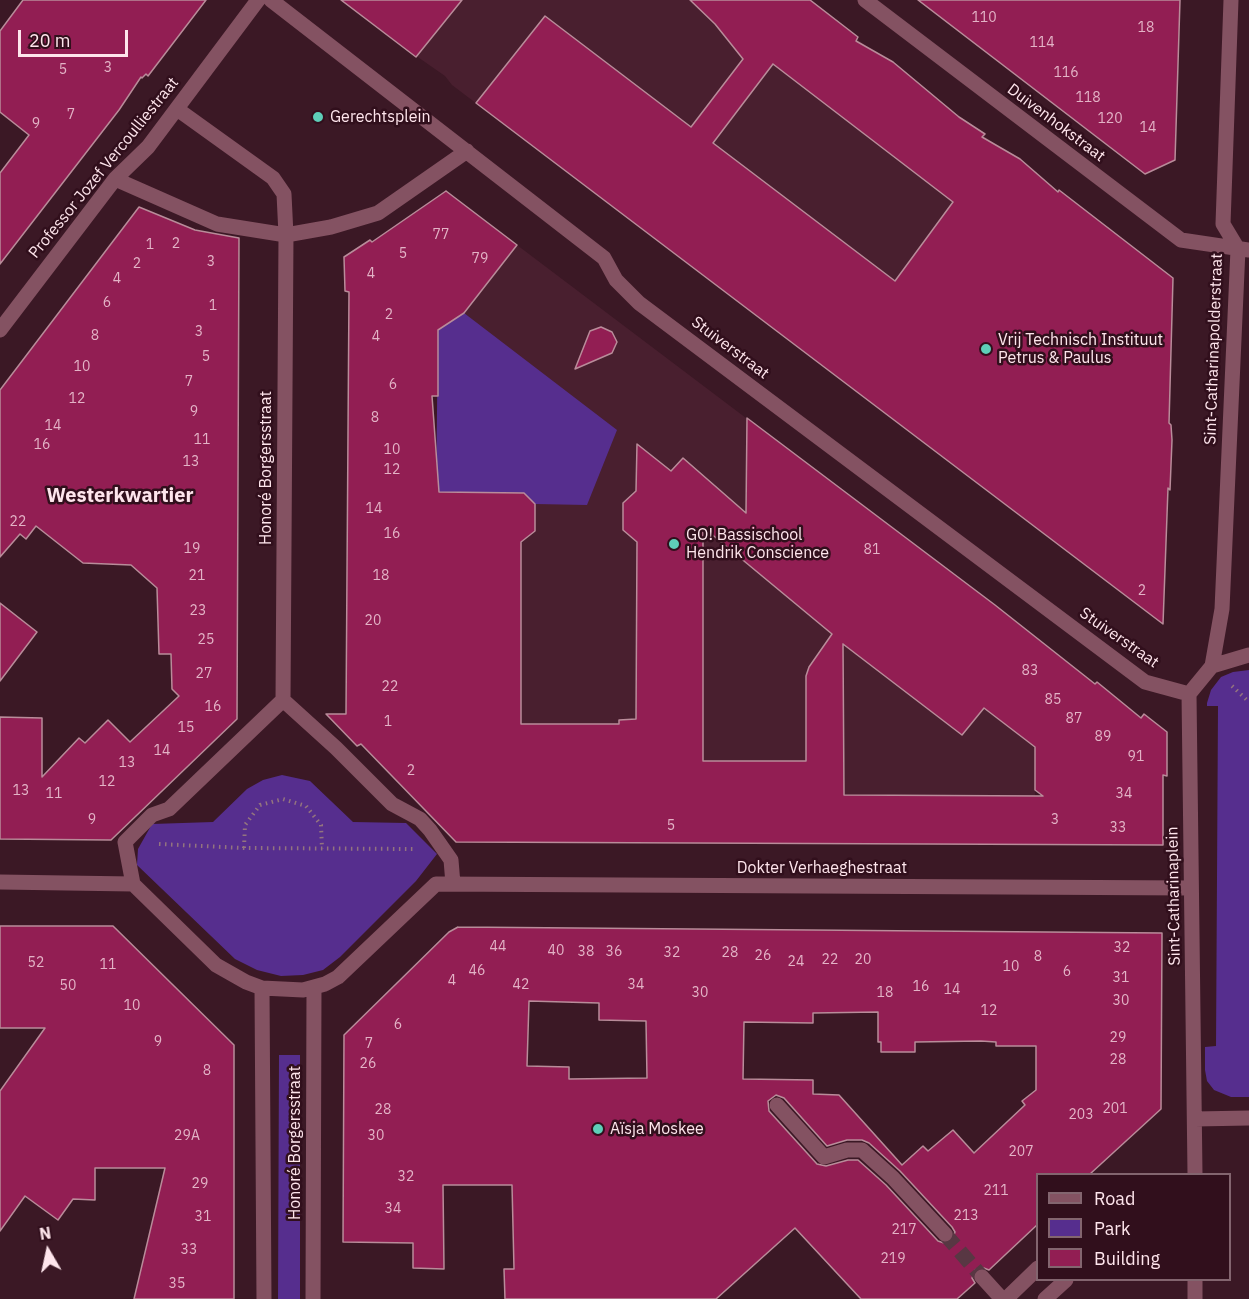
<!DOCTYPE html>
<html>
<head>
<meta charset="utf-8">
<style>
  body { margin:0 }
  #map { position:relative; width:1249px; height:1299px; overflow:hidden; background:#3b1825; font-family:"IBM Plex Sans",sans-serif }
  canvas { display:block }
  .legend { position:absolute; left:1036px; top:1173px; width:195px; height:108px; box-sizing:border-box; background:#310f1c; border:2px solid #83656f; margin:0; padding:8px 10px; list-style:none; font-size:18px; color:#fee5ec }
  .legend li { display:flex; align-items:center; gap:12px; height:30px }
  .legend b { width:30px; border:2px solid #83656f }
  .north { position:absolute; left:18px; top:1221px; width:60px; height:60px; -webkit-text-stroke:4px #310f1c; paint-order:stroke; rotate:351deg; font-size:16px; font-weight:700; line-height:24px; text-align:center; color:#fee5ec }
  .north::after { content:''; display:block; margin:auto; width:21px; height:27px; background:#fee5ec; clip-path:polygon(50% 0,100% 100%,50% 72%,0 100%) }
  .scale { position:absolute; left:18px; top:30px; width:110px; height:27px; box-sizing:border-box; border:3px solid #fee5ec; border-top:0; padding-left:8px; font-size:18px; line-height:21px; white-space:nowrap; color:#fee5ec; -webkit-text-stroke:4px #310f1c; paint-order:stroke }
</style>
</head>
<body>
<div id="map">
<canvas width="1249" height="1299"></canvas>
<ul class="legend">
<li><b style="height:8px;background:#845262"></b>Road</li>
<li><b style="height:16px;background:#562e8e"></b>Park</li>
<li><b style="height:16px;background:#921e53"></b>Building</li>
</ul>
<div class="north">N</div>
<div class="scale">20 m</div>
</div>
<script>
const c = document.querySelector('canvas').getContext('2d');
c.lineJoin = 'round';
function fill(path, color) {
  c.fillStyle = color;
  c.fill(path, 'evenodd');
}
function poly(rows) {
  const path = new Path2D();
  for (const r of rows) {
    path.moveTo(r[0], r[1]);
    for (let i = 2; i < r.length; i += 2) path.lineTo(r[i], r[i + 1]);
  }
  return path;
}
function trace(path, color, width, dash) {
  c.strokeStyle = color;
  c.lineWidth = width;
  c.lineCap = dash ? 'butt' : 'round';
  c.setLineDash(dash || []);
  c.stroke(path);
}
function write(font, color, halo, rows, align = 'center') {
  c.font = font + ' "IBM Plex Sans",sans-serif';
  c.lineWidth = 5;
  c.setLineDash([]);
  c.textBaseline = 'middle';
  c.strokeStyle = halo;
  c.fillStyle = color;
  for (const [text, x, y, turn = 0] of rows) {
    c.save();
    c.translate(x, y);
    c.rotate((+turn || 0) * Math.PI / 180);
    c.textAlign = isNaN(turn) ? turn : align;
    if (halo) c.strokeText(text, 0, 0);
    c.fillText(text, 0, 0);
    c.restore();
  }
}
const built = poly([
  [419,0,810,0,856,37,858,37,857,39,880,56,884,56,883,58,932,95,933,94,933,97,957,115,958,113,959,116,982,134,985,134,984,136,1007,153,1010,153,1009,155,1033,173,1034,171,1035,174,1058,192,1059,190,1137,250,1134,253,1143,254,1147,262,1149,259,1173,278,1168,422,1171,425,1170,490,1167,489,1119,529,1089,568,452,85,445,76,389,37],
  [517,245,1020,625,984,707,1034,746,1036,845,456,842,418,803,434,787,438,330,464,313]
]);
const green = poly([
  [464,313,617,430,587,505,535,504,523,493,454,492,442,503,436,492,438,330],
  [1249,670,1249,1097,1231,1097,1214,1090,1207,1081,1205,1070,1205,1047,1216,1046,1218,706,1207,706,1207,703,1211,690,1221,677,1233,672],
  [282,775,310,781,353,822,406,823,437,854,416,881,340,957,323,970,303,975,281,976,257,970,235,959,137,865,138,849,152,824,213,822,247,789,263,780],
  [279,1055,300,1055,300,1299,278,1299]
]);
const building = poly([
  [23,0,206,0,148,76,146,74,142,78,141,77,119,110,0,264,0,173,29,135,0,112,0,31,23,0],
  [341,0,462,0,416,57,341,0],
  [690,0,810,0,858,37,856,41,893,62,959,117,985,134,982,137,1020,159,1058,192,1059,190,1173,278,1169,423,1171,425,1172,440,1170,490,1168,488,1163,624,476,103,545,16,691,127,743,59,715,24,690,0],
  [773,64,953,202,895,281,713,143,773,64],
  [918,0,1180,0,1175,160,1145,174,918,0],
  [446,191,517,245,464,313,438,330,438,396,432,396,439,492,524,493,535,504,535,531,521,542,521,724,619,724,619,720,636,719,637,542,623,530,623,503,636,491,637,444,671,471,683,458,746,513,747,418,995,605,1095,684,1097,682,1141,718,1144,714,1167,732,1167,776,1163,775,1163,845,456,842,361,744,357,746,326,714,346,714,349,292,345,291,344,257,370,240,372,242,446,191],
  [703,527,832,634,809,667,806,676,806,761,703,761,703,527],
  [843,644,962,735,984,708,1035,747,1035,790,1043,796,844,795,843,644],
  [139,207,195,230,239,238,237,719,111,840,0,839,0,717,42,718,42,777,79,738,85,743,108,720,130,742,179,696,172,689,171,654,159,654,157,588,131,565,83,563,36,526,26,539,20,534,0,557,0,390,139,207],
  [601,327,612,332,617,342,612,353,575,369,590,331,601,327],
  [0,603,37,632,0,681,0,603],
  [0,926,113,926,234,1045,234,1299,134,1299,165,1168,95,1168,95,1200,73,1199,58,1220,25,1196,0,1231,0,1091,45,1028,0,1028,0,926],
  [458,927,1162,933,1161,1109,1090,1174,1038,1174,1038,1224,989,1270,981,1267,975,1270,972,1278,975,1283,957,1299,861,1299,795,1228,716,1299,505,1299,504,1269,514,1269,512,1185,443,1185,444,1269,413,1268,413,1243,343,1242,344,1035,449,932,458,927],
  [529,1001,599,1003,599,1020,646,1021,647,1078,569,1079,569,1067,527,1066,529,1001],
  [878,1012,878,1042,881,1042,881,1052,915,1052,915,1042,981,1041,996,1042,996,1046,1036,1046,1036,1090,1022,1101,1025,1105,974,1153,953,1130,928,1151,923,1146,902,1165,839,1095,813,1094,813,1080,743,1079,744,1022,813,1023,813,1013,878,1012],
  [776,1095,784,1098,827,1146,847,1140,862,1140,869,1143,900,1171,952,1227,955,1232,952,1241,947,1244,938,1241,886,1185,858,1160,848,1160,826,1166,817,1164,769,1111,768,1101,776,1095]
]);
const minorTunnel = poly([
  [945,1234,982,1277]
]);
const path = poly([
  [1232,686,1249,702],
  [159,844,244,848,413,849],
  [244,848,245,825,260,805,283,799,306,806,321,825,322,849]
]);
const minor = poly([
  [271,0,604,258,616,280,639,303,1145,682,1189,694],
  [865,0,1181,240,1249,250],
  [177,109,273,178,284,194,286,235,283,700],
  [115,179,217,224,286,235,331,227,378,213,467,151],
  [0,330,115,179,148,147,258,0],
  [1212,666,1222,609,1238,249,1223,224,1231,0],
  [283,700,169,809,152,815,125,842,133,884,216,965,246,982,262,988,303,990,325,984,338,977,436,884,1191,888],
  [283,700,336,748,392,804,420,819,430,830,451,860,453,884],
  [0,882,133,884],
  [262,988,264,1299],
  [777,1105,824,1157,847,1150,862,1150,893,1178,945,1234],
  [1195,1119,1249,1118],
  [1195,1174,1189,694,1212,666,1249,655],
  [982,1277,1002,1299],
  [1195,1280,1195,1299],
  [313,1299,314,987],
  [1006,1299,1038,1268],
  [1045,1299,1066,1280]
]);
const markers = [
  [318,117,6,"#5eceb8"],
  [986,349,6,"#5eceb8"],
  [674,544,6,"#5eceb8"],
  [598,1129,6,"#5eceb8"]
];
const numberNames = [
  ["110",984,18],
  ["18",1146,28],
  ["114",1042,43],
  ["3",108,68],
  ["5",63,70],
  ["116",1066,73],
  ["118",1088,98],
  ["7",71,115],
  ["120",1110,119],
  ["9",36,124],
  ["14",1148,128],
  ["77",441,235],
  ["2",176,244],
  ["1",150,245],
  ["5",403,254],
  ["79",480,259],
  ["3",211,262],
  ["2",137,264],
  ["4",371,274],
  ["4",117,279],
  ["6",107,303],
  ["1",213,306],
  ["2",389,315],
  ["3",199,332],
  ["8",95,336],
  ["4",376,337],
  ["5",206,357],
  ["10",82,367],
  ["7",189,382],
  ["6",393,385],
  ["12",77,399],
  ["9",194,412],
  ["8",375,418],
  ["14",53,426],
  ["11",202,440],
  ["16",42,445],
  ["10",392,450],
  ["13",191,462],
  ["12",392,470],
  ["14",374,509],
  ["22",18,522],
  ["16",392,534],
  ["19",192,549],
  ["81",872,550],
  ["21",197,576],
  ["18",381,576],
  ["2",1142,591],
  ["23",198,611],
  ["20",373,621],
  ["25",206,640],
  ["83",1030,671],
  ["27",204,674],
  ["22",390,687],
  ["85",1053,700],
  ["16",213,707],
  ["87",1074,719],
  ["1",388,722],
  ["15",186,728],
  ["89",1103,737],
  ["14",162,751],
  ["91",1136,757],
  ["13",127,763],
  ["2",411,771],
  ["12",107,782],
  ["13",21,791],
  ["11",54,794],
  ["34",1124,794],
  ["9",92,820],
  ["3",1055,820],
  ["5",671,826],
  ["33",1118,828],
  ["44",498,947],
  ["32",1122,948],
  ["40",556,951],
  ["38",586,952],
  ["36",614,952],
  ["32",672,953],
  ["28",730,953],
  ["26",763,956],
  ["8",1038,957],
  ["22",830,960],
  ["20",863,960],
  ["24",796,962],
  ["52",36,963],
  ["11",108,965],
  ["10",1011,967],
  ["46",477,971],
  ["6",1067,972],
  ["31",1121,978],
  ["4",452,981],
  ["42",521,985],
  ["34",636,985],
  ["50",68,986],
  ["16",921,987],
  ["14",952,990],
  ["30",700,993],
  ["18",885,993],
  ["30",1121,1001],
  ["10",132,1006],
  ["12",989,1011],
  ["6",398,1025],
  ["29",1118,1038],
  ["9",158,1042],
  ["7",369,1044],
  ["28",1118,1060],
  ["26",368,1064],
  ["8",207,1071],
  ["201",1115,1109],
  ["28",383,1110],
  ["203",1081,1115],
  ["29A",187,1136],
  ["30",376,1136],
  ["207",1021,1152],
  ["32",406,1177],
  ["29",200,1184],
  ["211",996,1191],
  ["34",393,1209],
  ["213",966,1216],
  ["31",203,1217],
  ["217",904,1230],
  ["33",189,1250],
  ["219",893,1259],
  ["35",177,1284]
];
const poiNames = [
  ["Gerechtsplein",330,117],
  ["Vrij Technisch Instituut",998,340],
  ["Petrus & Paulus",998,358],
  ["GO! Bassischool",686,535],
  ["Hendrik Conscience",686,553],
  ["Aïsja Moskee",610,1129]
];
const streetNames = [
  ["Duivenhokstraat",1056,123,37],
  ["Professor Jozef Vercoulliestraat",104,168,-51],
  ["Stuiverstraat",730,348,37],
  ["Sint-Catharinapolderstraat",1214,349,-88],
  ["Honoré Borgersstraat",266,468,-90],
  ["Stuiverstraat",1119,638,35],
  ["Dokter Verhaeghestraat",822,868],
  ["Sint-Catharinaplein",1174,896,-91],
  ["Honoré Borgersstraat",295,1143,-90]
];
const quarterNames = [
  ["Westerkwartier",120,496]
];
fill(built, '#491f2f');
fill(green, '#562e8e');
fill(building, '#921e53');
trace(building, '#b98c9a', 1.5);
trace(minorTunnel, '#583743', 15, [15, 8]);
trace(path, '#93747f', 4, [1.5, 4.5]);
trace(minor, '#845262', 15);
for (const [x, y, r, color] of markers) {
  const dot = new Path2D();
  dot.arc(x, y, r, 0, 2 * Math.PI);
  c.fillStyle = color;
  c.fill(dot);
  trace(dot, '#310f1c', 2);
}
write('14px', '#e3b3c6', null, numberNames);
write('16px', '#fee5ec', '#310f1c', poiNames, 'left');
write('16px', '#fee5ec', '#310f1c', streetNames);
write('bold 20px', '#fee5ec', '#310f1c', quarterNames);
</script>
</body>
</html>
